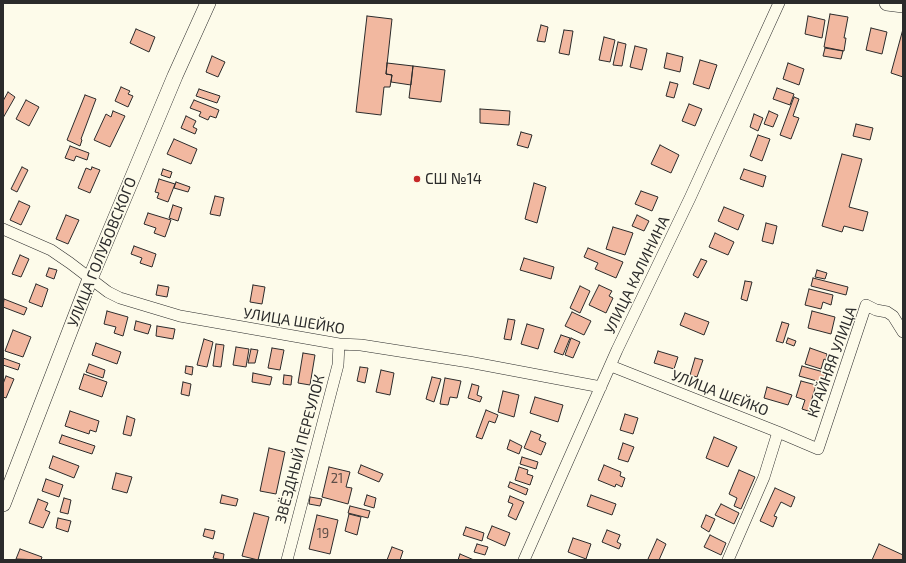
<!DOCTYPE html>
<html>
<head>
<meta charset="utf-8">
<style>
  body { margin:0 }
  #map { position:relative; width:906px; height:563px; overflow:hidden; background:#fdfbea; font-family:"Exo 2",sans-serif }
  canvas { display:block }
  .frame { position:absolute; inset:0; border:4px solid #2b2b2b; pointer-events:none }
</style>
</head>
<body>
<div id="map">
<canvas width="906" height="563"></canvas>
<div class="frame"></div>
</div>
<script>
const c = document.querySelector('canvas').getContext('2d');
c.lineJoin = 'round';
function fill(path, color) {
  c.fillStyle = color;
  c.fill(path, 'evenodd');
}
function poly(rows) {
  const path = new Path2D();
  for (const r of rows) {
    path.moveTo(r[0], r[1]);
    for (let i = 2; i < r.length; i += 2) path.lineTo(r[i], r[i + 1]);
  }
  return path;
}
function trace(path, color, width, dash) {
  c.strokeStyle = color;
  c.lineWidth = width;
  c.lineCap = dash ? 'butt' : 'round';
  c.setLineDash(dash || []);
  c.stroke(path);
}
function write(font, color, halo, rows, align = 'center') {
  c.font = font + ' "Exo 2",sans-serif';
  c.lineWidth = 3;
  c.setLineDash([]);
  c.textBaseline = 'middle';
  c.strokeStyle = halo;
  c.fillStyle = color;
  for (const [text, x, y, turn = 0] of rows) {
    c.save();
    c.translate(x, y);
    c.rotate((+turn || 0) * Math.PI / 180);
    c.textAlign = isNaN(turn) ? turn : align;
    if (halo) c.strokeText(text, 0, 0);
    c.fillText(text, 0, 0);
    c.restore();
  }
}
const building = poly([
  [830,14,848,17,844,38,846,38,844,51,824,47,830,14],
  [367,16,392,19,386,74,392,75,390,87,384,87,381,115,356,112,367,16],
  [808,16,825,20,822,38,805,34,808,16],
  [541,25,548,27,545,42,537,41,541,25],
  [871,28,887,32,882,54,866,50,871,28],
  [136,29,155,37,149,52,130,43,136,29],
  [903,29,903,77,891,73,903,29],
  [564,30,573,31,569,55,559,53,564,30],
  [604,37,615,40,610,62,599,60,604,37],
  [618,42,626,44,622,66,613,65,618,42],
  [635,46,647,49,642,70,630,67,635,46],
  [825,48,843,51,841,59,823,56,825,48],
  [667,53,683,57,680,72,664,68,667,53],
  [212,56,225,62,218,77,206,72,212,56],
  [700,60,717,65,709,89,693,84,700,60],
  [387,63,413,66,411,85,391,82,392,75,386,74,387,63],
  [788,63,804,69,799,85,783,79,788,63],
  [413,66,445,70,441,102,409,98,413,66],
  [670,82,678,84,674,98,666,96,670,82],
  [121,87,130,91,128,94,133,96,128,107,115,101,121,87],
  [777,88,794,94,790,105,773,99,777,88],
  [199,89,220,96,217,103,196,96,199,89],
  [8,92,15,97,3,118,3,101,8,92],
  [85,95,96,99,81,139,82,140,80,146,67,140,85,95],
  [794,97,799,99,793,116,799,118,791,139,780,135,794,97],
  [26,100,39,107,29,126,16,119,26,100],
  [194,100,219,110,216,118,210,116,208,120,199,116,201,112,190,108,194,100],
  [689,104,702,109,695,126,682,121,689,104],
  [480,109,510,111,509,125,480,123,480,109],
  [113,111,125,116,110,147,94,140,106,114,111,117,113,111],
  [769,111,778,115,773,127,764,124,769,111],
  [754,114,763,118,758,131,750,127,754,114],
  [186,116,196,121,193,127,197,129,195,134,181,128,186,116],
  [856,124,873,128,870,140,853,136,856,124],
  [521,132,532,135,528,148,517,145,521,132],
  [758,135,770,139,762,161,750,156,758,135],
  [174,139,197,149,191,164,167,154,174,139],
  [660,145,679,155,671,173,651,164,660,145],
  [70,146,89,153,87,160,76,156,74,161,65,158,70,146],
  [842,154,862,159,849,207,868,212,863,231,844,226,842,232,822,226,842,154],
  [22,167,28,170,17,192,11,189,22,167],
  [92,167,100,170,90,193,78,188,86,168,91,170,92,167],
  [163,169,172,172,170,178,161,175,163,169],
  [744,169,766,176,763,187,740,179,744,169],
  [159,179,175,184,168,202,157,198,159,193,155,192,159,179],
  [176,182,190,187,188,192,174,188,176,182],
  [534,183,546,187,537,223,525,219,534,183],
  [641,191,658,197,652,211,635,204,641,191],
  [215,196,224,198,220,216,210,214,215,196],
  [19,201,30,206,21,225,10,220,19,201],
  [173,205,182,208,178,221,169,218,173,205],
  [724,207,744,215,738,230,718,221,724,207],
  [148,213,171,220,165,237,154,233,156,228,144,224,148,213],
  [66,215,79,220,68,244,56,239,66,215],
  [637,215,649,221,644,231,632,226,637,215],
  [766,223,777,226,773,244,762,241,766,223],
  [613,227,633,233,625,255,606,249,613,227],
  [715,233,734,242,728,255,709,247,715,233],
  [134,246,156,254,152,267,140,263,142,258,131,254,134,246],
  [588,248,623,262,616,278,595,269,598,263,584,257,588,248],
  [20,255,29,259,21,277,12,274,20,255],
  [524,258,554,267,551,279,520,270,524,258],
  [701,259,707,261,698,278,693,275,701,259],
  [49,268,57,270,54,279,46,276,49,268],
  [817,270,827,273,825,279,815,277,817,270],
  [813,278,848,287,846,295,811,286,813,278],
  [745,281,752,282,747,301,741,299,745,281],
  [36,284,48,289,42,307,29,302,36,284],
  [158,285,169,287,167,297,156,295,158,285],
  [253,285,265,287,262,304,250,302,253,285],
  [599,285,612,291,609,296,613,298,606,313,589,305,599,285],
  [580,286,590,291,580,313,570,308,580,286],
  [809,289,833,295,831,305,823,302,821,309,805,305,809,289],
  [4,299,27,308,24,315,3,307,4,299],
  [107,311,128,317,123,336,114,333,116,327,104,324,107,311],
  [812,311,835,317,831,334,808,328,812,311],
  [572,312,591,321,584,335,565,326,572,312],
  [685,313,709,322,704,335,680,325,685,313],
  [508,319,515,320,511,340,504,339,508,319],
  [136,321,151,325,148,334,134,330,136,321],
  [782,322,789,324,783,343,776,341,782,322],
  [527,324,544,329,538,349,521,344,527,324],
  [157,326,175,329,173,339,156,336,157,326],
  [13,330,31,337,23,357,5,351,13,330],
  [561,335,570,338,563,355,554,352,561,335],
  [571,338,580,342,573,358,565,355,571,338],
  [788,338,796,341,794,346,786,343,788,338],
  [204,339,213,342,207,367,197,365,204,339],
  [96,343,121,352,117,364,92,355,96,343],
  [216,344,224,345,221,367,213,366,216,344],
  [236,347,249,349,246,367,233,365,236,347],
  [272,348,284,350,280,370,268,368,272,348],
  [810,348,827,354,826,360,824,359,821,369,805,364,810,348],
  [251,349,258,350,255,363,248,363,251,349],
  [658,351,678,357,674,369,654,363,658,351],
  [303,353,315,355,310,385,298,383,303,353],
  [3,358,20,364,18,370,3,365,3,358],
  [695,358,703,360,697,377,690,375,695,358],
  [89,364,105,370,103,378,86,372,89,364],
  [186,366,193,367,192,375,185,373,186,366],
  [802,366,827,373,824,383,799,376,802,366],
  [360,367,368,368,365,383,357,381,360,367],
  [381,370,394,373,390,395,376,392,381,370],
  [253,373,272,377,270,385,252,382,253,373],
  [84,374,107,382,102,397,79,389,84,374],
  [284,375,292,376,291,385,283,384,284,375],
  [6,376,14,379,6,398,3,397,3,384,6,376],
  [432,377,441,379,434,402,426,399,432,377],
  [445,378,461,381,457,398,450,397,448,405,440,404,445,378],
  [801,381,816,385,811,402,814,403,811,412,802,409,805,400,796,397,801,381],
  [183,382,191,384,189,396,181,394,183,382],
  [472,384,479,386,477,395,482,397,480,402,468,398,472,384],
  [767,387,792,395,788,405,764,398,767,387],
  [503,391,519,395,514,417,498,412,503,391],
  [535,397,563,405,558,422,530,413,535,397],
  [486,410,498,415,495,423,489,421,482,439,476,437,486,410],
  [70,411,99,421,96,432,90,430,89,434,65,426,70,411],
  [625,414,638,418,633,434,620,430,625,414],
  [127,416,135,419,131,436,123,434,127,416],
  [531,431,541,435,539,440,546,443,541,455,524,448,531,431],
  [62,435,95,446,92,454,59,443,62,435],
  [714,437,737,447,728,467,706,458,714,437],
  [510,440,522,446,519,454,507,449,510,440],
  [623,443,634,447,628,462,618,459,623,443],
  [269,448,285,452,276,494,260,491,269,448],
  [53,456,79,466,74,478,49,468,53,456],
  [522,457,538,462,536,469,520,464,522,457],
  [361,465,383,474,379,482,358,473,361,465],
  [604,465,621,472,620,476,625,478,622,487,616,484,615,487,598,480,604,465],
  [329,467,350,472,346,487,352,488,348,504,322,497,329,467],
  [519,467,528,470,527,474,533,476,530,485,515,480,519,467],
  [739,470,755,477,741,509,734,506,737,498,729,494,739,470],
  [116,473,132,477,127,493,112,489,116,473],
  [46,479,63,485,59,497,42,491,46,479],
  [510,482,528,489,526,495,508,487,510,482],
  [775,488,795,497,791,507,781,502,774,516,777,517,773,527,760,521,775,488],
  [222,495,238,499,236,506,220,503,222,495],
  [367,495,376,498,374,508,364,505,367,495],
  [591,495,616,504,612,515,587,506,591,495],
  [510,496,524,502,516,520,508,516,513,504,508,502,510,496],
  [310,497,322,499,320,506,309,504,310,497],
  [64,498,71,500,68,514,60,512,64,498],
  [38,499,48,503,45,510,50,512,43,528,29,523,38,499],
  [721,504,739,513,734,524,715,515,721,504],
  [350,506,370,511,368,518,348,513,350,506],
  [254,513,269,517,258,560,242,556,254,513],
  [349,514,361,517,357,535,345,531,349,514],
  [317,515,338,520,330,554,309,549,317,515],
  [706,515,715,519,709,532,701,527,706,515],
  [58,518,71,521,68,532,56,528,58,518],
  [492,526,510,533,505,546,487,538,492,526],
  [466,527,484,533,482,541,463,535,466,527],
  [205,529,215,531,213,539,203,536,205,529],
  [607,530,620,535,617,542,621,544,619,549,602,542,607,530],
  [710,535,726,543,721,555,704,547,710,535],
  [573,538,591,544,586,559,568,552,573,538],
  [657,539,666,544,659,560,650,560,648,559,657,539],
  [477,544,488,547,485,555,474,552,477,544],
  [879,544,903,555,903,560,872,560,879,544],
  [392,547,403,551,400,560,387,560,392,547],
  [20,549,42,557,41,560,16,559,20,549],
  [215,552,224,554,223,560,213,558,215,552],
  [460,554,474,560,458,560,460,554]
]);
const street = poly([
  [3,229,51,250,70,263,108,292,120,298,180,316,339,344,361,345,469,362,601,387],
  [611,366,778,432,818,449,866,305,876,310,887,312,893,316,903,332],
  [287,560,338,365,339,344],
  [524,560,617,350,690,198,779,3],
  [728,560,764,477,778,432]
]);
const secondary = poly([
  [887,3,903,5],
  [3,504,90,279,175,76,208,3]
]);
const markers = [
  [417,179,4,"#c62828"]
];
const numberNames = [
  ["21",337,479],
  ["19",323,534]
];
const poiNames = [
  ["СШ №14",425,179]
];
const streetNames = [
  ["УЛИЦА ГОЛУБОВСКОГО",102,252,-68],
  ["УЛИЦА КАЛИНИНА",637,275,-64],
  ["УЛИЦА ШЕЙКО",294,321,9],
  ["КРАЙНЯЯ УЛИЦА",832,362,-70],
  ["УЛИЦА ШЕЙКО",720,393,21],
  ["ЗВЁЗДНЫЙ ПЕРЕУЛОК",300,449,-75]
];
fill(building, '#f2b8a0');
trace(building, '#2b2b2b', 1);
trace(street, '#2b2b2b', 12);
trace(secondary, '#2b2b2b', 16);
trace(street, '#fdfbea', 11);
trace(secondary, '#fdfbea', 15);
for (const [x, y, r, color] of markers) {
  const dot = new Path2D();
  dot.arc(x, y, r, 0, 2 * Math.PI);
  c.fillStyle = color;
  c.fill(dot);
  trace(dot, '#fdfbea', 1.5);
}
write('13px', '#5d4e48', null, numberNames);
write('15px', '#2b2b2b', '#fdfbea', poiNames, 'left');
write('15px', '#2b2b2b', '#fdfbea', streetNames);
</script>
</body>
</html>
